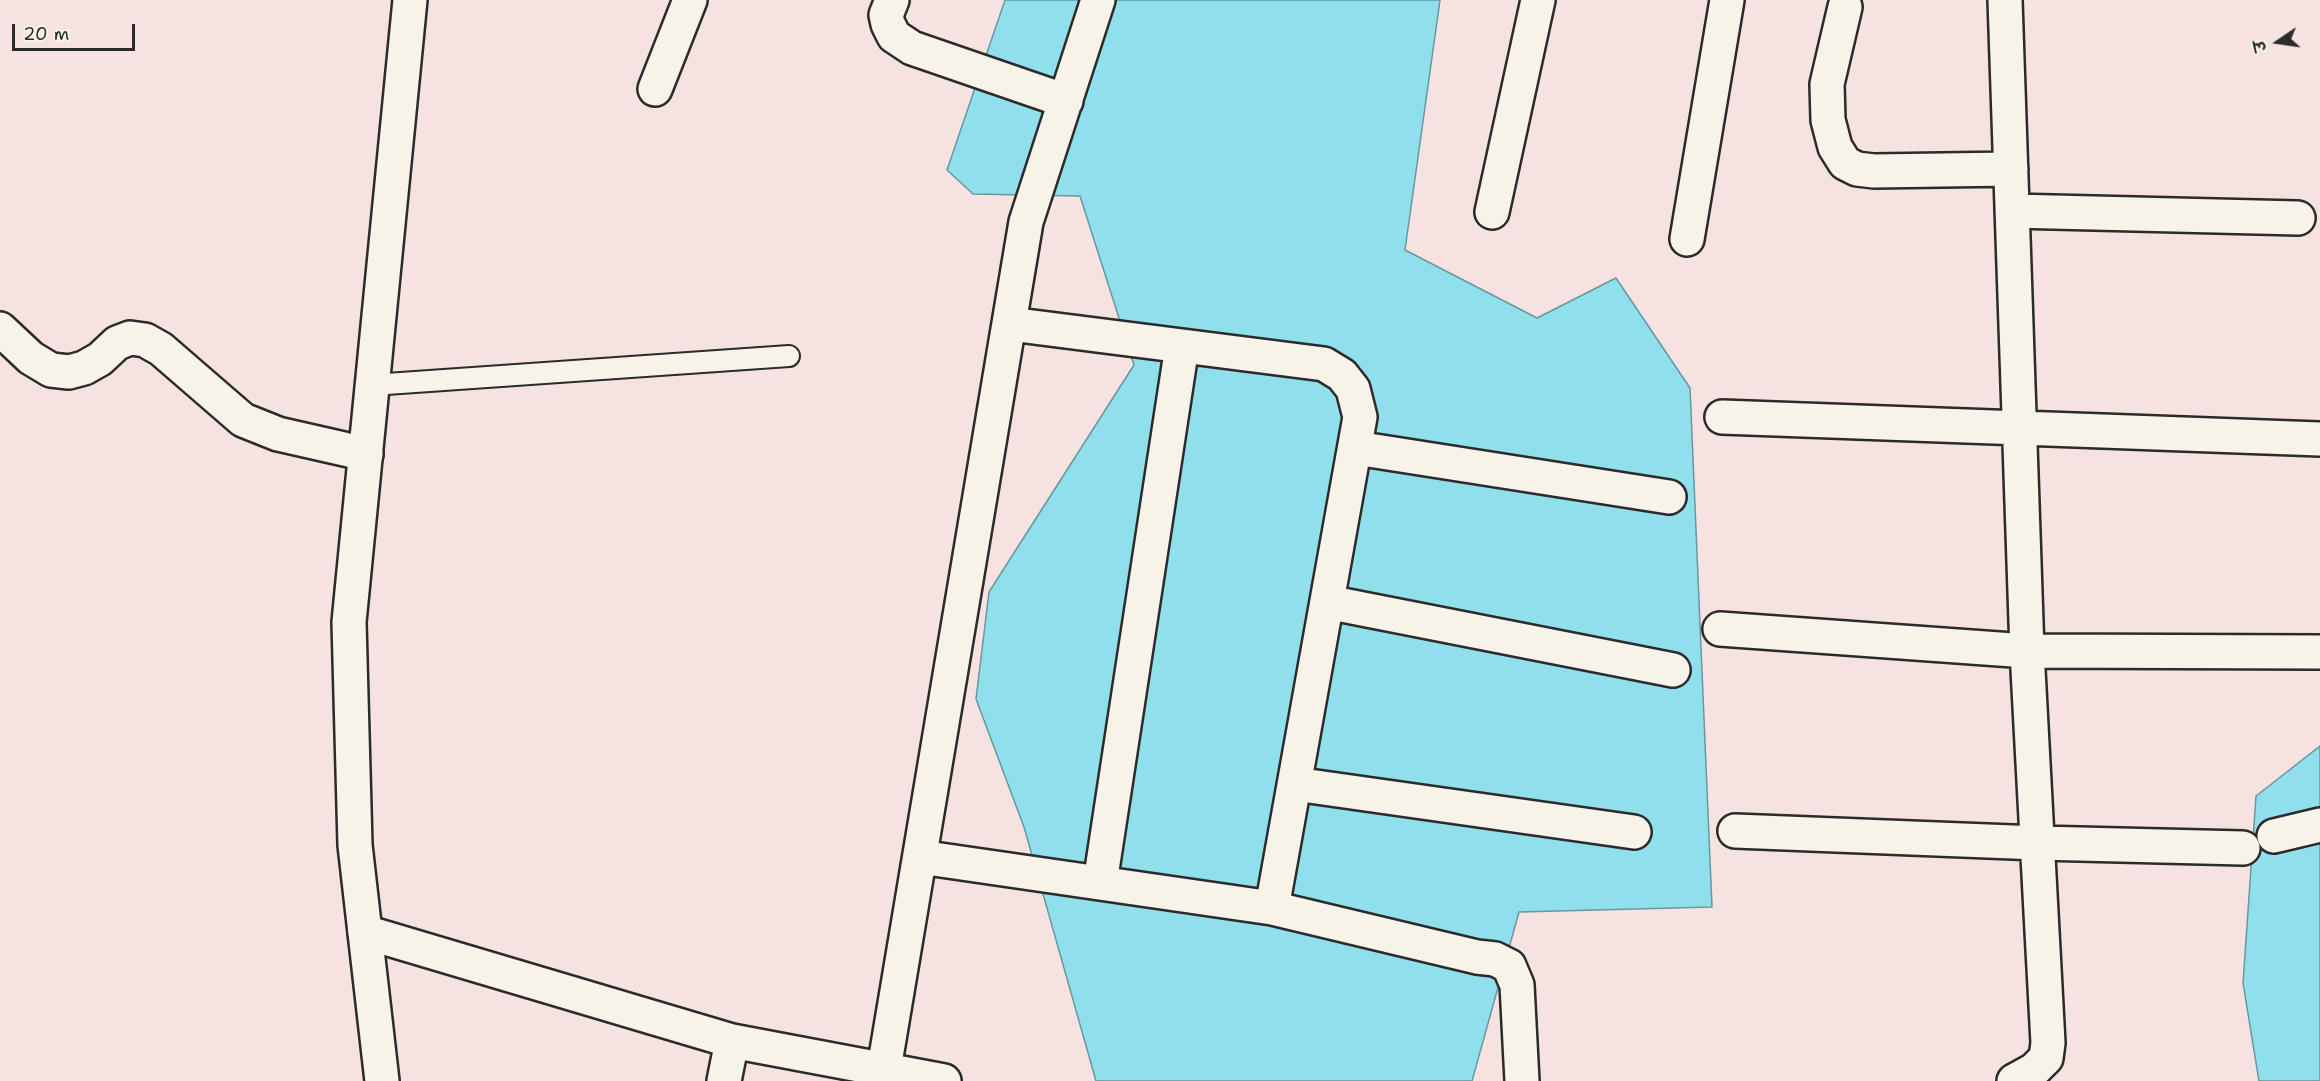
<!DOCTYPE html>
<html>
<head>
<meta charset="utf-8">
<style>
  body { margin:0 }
  #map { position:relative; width:2320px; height:1081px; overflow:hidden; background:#f6e3e1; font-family:"Shantell Sans","Playpen Sans Deva",sans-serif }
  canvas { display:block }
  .north { position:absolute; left:2248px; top:12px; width:60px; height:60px; -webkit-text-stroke:4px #f7f3e8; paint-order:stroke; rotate:257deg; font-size:16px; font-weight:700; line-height:24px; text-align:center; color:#2b2b2b }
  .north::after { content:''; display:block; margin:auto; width:21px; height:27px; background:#2b2b2b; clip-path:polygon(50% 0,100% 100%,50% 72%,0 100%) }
  .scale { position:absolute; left:12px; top:24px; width:123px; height:27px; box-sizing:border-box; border:3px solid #2b2b2b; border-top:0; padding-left:8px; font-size:18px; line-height:21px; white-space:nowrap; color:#2b2b2b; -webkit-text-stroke:4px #f7f3e8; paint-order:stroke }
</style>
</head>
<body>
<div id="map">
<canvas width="2320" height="1081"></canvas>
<div class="north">उ</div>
<div class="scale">20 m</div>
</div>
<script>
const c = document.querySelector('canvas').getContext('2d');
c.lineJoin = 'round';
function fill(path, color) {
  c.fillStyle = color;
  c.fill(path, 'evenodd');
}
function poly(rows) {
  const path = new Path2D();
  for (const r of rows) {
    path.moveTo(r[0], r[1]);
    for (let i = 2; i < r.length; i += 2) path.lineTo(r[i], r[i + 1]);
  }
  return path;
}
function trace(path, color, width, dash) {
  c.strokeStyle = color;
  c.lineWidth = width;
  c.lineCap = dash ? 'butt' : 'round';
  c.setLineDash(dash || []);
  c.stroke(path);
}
const water = poly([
  [1005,0,1440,0,1405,250,1537,318,1616,278,1690,388,1712,907,1519,912,1472,1081,1096,1081,1024,827,976,699,989,592,1134,365,1080,196,973,194,947,170,1005,0],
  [2320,746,2320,1081,2259,1081,2243,983,2256,796,2320,746]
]);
const lane = poly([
  [372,385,789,356]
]);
const street = poly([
  [892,0,886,15,888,24,894,36,912,48,1066,101],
  [2005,0,2027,651,2048,1043,2046,1058,2034,1070,2014,1081],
  [1845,7,1827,84,1828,120,1835,147,1845,163,1857,169,1874,171,2011,169],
  [655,89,690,0],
  [2012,211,2298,218],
  [1492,212,1538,0],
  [1687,239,1727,0],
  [1010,324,1324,364,1342,375,1353,389,1360,417,1272,908],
  [0,329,31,358,51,370,69,372,84,368,100,359,117,343,130,338,145,340,161,349,243,420,278,434,366,454],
  [1722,417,2320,439],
  [1356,448,1669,497],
  [1327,602,1673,670],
  [1720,629,2027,651,2320,652],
  [1295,784,1634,832],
  [1735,831,2038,843,2243,848],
  [2274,836,2320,825],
  [920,857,1272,908,1477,957,1495,959,1509,966,1517,985,1522,1081],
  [1100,883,1182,346],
  [365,932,732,1041,944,1081],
  [884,1069,1026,222,1098,0],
  [724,1081,732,1041]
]);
const secondary = poly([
  [382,1081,355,845,349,622,410,0]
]);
fill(water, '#90dfed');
trace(water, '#68979f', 1.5);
trace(lane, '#2b2b2b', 24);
trace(street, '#2b2b2b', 38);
trace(secondary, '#2b2b2b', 38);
trace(lane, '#f7f3e8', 20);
trace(street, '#f7f3e8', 33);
trace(secondary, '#f7f3e8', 33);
</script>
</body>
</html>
